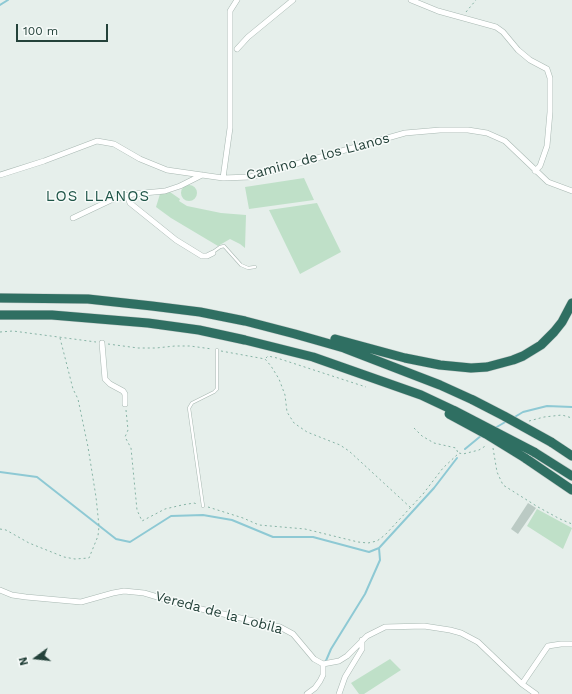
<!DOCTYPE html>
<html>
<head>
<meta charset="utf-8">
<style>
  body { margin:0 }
  #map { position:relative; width:572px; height:694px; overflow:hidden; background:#e6efeb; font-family:"Work Sans",sans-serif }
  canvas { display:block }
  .north { position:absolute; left:16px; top:638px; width:40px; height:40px; -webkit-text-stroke:3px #f7fbf9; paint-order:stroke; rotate:255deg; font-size:11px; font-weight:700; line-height:16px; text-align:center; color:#24423a }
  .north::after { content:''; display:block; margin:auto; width:14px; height:18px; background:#24423a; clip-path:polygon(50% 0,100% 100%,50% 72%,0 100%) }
  .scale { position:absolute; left:16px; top:24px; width:92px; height:18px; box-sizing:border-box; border:2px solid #24423a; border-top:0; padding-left:5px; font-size:12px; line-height:14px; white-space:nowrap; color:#24423a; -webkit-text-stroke:3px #f7fbf9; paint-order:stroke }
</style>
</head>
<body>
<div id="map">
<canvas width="572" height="694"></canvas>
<div class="north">N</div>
<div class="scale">100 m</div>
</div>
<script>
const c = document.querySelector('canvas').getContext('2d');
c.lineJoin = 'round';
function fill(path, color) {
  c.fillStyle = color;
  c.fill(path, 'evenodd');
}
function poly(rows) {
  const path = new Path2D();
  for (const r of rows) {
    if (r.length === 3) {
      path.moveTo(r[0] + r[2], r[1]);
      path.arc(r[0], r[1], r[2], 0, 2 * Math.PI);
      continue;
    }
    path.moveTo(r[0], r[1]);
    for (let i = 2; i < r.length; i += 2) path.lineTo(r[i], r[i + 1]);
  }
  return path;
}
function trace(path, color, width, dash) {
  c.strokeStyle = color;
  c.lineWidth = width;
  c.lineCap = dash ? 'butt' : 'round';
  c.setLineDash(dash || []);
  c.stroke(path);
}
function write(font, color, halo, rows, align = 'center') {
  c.font = font + ' "Work Sans",sans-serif';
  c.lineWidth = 3;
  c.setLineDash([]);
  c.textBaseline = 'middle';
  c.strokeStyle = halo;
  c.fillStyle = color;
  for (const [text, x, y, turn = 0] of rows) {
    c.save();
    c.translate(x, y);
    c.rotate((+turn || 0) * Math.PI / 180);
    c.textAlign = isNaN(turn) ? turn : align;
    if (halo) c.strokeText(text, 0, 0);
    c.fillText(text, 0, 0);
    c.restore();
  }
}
const green = poly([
  [304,178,314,200,249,209,245,187],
  [189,193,8],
  [170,192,180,199,179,201,187,206,221,213,246,215,245,248,240,244,230,239,218,246,171,218,156,207,160,194],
  [317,203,341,252,300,274,269,210],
  [537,509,572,528,563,549,527,526],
  [390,659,401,670,364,694,359,694,351,683]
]);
const stream = poly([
  [0,5,8,0],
  [513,418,523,412,547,406,572,407],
  [495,428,507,421],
  [465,449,482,435],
  [0,472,37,477,116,539,130,542,171,516,203,515,232,520,273,537,313,537,369,552,379,548,434,488,457,458],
  [325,663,331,649,365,594,380,560,379,548]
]);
const building = poly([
  [528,503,536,508,518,534,511,529]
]);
const path = poly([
  [466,12,476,0],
  [0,332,13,331,96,342],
  [108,344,138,348,156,348,175,346,190,346,212,349],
  [221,351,265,359,271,366,279,379,285,395,287,412,294,423,307,432,340,445,349,451,411,508],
  [266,358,268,356,277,358,366,387],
  [126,410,128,430,125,437,131,448,137,510,142,521,165,509,182,505,194,503,197,504],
  [529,421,544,417,562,415,572,418],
  [414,428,422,436,434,443,456,448,458,453],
  [493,448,497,472,503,485,538,507,560,519,572,524],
  [208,507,243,518,259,525,305,529,358,542,368,543,377,541,385,535,423,494,443,468,459,453,463,454,479,450,487,445],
  [0,529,6,530,29,543,64,557,75,559,89,558,98,536,99,526,96,497,88,447,78,399,73,389,60,338]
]);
const service = poly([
  [213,252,220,247,224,246,241,265,248,268,255,267],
  [203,506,189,408,192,403,214,392,217,389,217,350]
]);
const minor = poly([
  [411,0,438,11,496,27,503,32,518,50,530,60,547,69,550,78,550,112,547,146,540,166,535,171],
  [237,49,248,37,293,0],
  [0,175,44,161,97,141,114,144,140,159,167,170,223,178,250,177,405,133,440,130,468,130,487,133,505,141,548,182,572,191],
  [223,178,230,128,230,11,237,0],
  [127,195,130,203,176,240,202,256,207,256,213,253],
  [73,218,111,200,133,194,165,191,180,186,202,175],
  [102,343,105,379,110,384,123,391,125,394,125,404],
  [0,590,12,595,26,597,81,602,113,593,124,591,144,593,188,606,280,627,293,634,314,659,323,664,339,661,347,656,367,636,385,627,424,626,450,630,461,633,478,642,522,684,536,694],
  [522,684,548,646,561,644,572,644],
  [307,694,315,688,320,681,323,675,323,664],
  [339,694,345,677,362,649,362,640]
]);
const motorway = poly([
  [0,298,88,299,152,306,200,312,245,321,295,334,344,348,440,385,473,400],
  [0,315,52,315,148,323,199,330,245,340,313,357,421,395,455,411],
  [335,339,405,358,440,365,471,368,487,367,513,360,523,356,541,345,554,332,562,322,572,303],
  [551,442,572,456],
  [534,452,572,476],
  [525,458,572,490]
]);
const motorwayBridge = poly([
  [473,400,504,416,551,442],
  [455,411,534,452],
  [449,414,486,434,525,458]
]);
const streetNames = [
  ["Camino de los Llanos",318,157,-15],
  ["Vereda de la Lobila",219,613,15]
];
const neighbourhoodNames = [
  ["LOS LLANOS",98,197]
];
fill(green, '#bfe0c8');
trace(stream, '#8ec9d4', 2);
fill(building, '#bbcac4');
trace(service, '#a8b8b2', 3.5);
trace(minor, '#a8b8b2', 6);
trace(motorway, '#c2cac8', 10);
trace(path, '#86b3a5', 1, [2, 3]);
trace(service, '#fff', 2.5);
trace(minor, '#fff', 5);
trace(motorway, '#2f6f62', 9);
trace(motorwayBridge, '#c2cac8', 10, []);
trace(motorwayBridge, '#2f6f62', 9);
write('14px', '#24423a', '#f7fbf9', streetNames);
c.letterSpacing = '1px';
write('15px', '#1f5548', '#f7fbf9', neighbourhoodNames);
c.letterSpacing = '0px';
</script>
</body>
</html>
